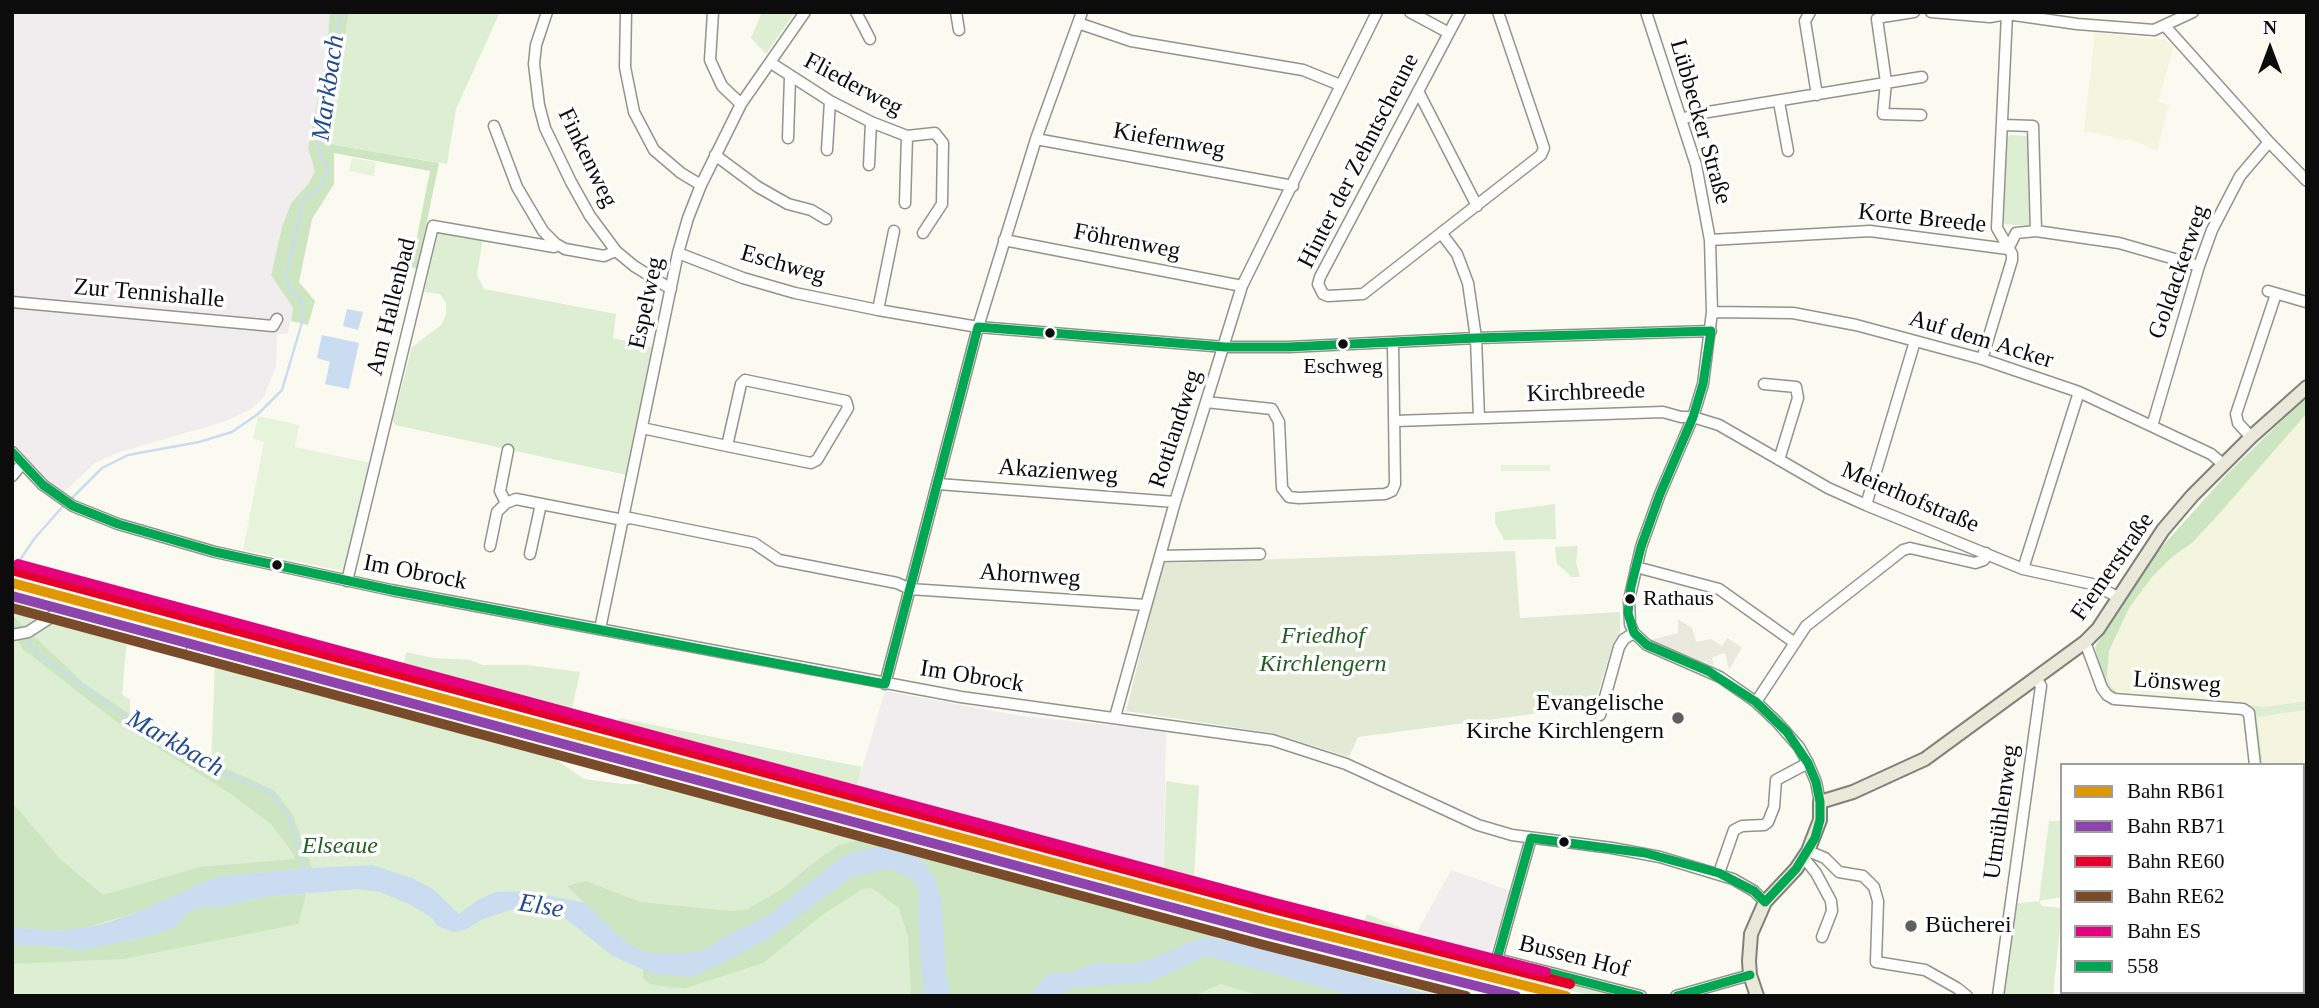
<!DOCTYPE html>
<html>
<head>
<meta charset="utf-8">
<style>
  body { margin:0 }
  #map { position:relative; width:2319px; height:1008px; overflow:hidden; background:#fafaf0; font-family:"Times New Roman",serif }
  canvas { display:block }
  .frame { position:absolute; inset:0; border:14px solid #0c0c0c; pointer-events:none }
  .legend { position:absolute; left:2060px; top:763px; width:245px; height:231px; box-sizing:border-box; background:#fff; border:2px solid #9e9e9e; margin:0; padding:9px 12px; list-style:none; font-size:21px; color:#0c0c0c }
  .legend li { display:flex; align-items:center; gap:14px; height:35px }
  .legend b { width:35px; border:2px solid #9e9e9e }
  .north { position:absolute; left:2235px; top:14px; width:70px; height:70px; -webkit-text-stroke:5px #fff; paint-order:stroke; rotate:0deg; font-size:19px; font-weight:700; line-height:28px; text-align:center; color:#0c0c0c }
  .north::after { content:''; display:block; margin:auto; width:24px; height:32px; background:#0c0c0c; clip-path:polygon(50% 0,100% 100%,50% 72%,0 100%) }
</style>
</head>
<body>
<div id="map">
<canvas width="2319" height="1008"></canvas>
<div class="frame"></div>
<ul class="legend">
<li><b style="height:9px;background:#e09701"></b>Bahn RB61</li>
<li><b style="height:9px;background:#8e44ad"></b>Bahn RB71</li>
<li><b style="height:9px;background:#e4002b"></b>Bahn RE60</li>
<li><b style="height:9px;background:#7a4b2a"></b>Bahn RE62</li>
<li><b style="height:9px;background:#e5007d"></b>Bahn ES</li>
<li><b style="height:9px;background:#00a651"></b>558</li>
</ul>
<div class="north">N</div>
</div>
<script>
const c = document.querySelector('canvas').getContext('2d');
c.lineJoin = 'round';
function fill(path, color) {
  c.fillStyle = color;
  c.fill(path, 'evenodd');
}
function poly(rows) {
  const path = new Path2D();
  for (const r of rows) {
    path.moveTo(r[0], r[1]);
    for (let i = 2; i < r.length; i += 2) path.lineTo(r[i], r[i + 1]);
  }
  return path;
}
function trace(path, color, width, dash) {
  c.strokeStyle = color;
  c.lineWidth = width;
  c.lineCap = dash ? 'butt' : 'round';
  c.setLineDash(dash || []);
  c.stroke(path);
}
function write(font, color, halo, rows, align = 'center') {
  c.font = font + ' "Times New Roman",serif';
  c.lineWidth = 7;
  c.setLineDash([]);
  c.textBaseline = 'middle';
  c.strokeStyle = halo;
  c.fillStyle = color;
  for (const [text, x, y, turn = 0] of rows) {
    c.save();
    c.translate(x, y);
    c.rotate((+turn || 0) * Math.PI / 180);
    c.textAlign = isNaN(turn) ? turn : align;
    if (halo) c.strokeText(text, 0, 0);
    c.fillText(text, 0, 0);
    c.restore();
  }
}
const industrial = poly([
  [12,12,330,12,326,59,308,147,315,171,308,184,291,203,282,227,271,275,293,308,288,333,277,335,276,367,263,398,251,409,226,421,117,453,95,463,63,493,41,475,25,458,12,467],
  [885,691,1021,716,1166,731,1163,888,852,803],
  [1451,870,1511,891,1487,961,1411,943]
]);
const farmland = poly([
  [2095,32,2164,40,2174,45,2158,102,2169,105,2157,151,2138,142,2084,131],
  [2307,413,2307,701,2263,707,2117,692,2112,688,2107,677,2109,651,2129,608,2152,577,2172,557,2192,543],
  [2307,710,2307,823,2303,824,2303,765,2263,765,2257,717]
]);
const green = poly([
  [349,12,500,12,456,109,447,164,335,145,329,141],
  [762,12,795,12,766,54,751,38],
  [2010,135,2027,136,2030,139,2033,223,2029,226,2005,224,2002,221,2007,138],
  [439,230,483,237,477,275,484,289,616,314,613,338,655,348,627,475,395,425,393,420,412,347,441,325,446,315,446,303,440,294,424,292],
  [1555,504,1556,539,1504,540,1495,523,1495,512],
  [1578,546,1576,562,1580,577,1572,577,1557,564,1555,547],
  [12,597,128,627,122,695,130,699,130,714,84,683,19,622,12,613],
  [12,630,38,656,211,768,215,659,538,747,584,779,623,784,673,784,1459,996,12,996],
  [406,652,433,658,471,660,482,665,527,665,580,672,570,718,608,729,617,727,619,718,862,767,852,803,401,679],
  [2107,677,2112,687,2117,692,2128,695,2243,704,2263,707,2307,701,2307,710,2257,717,2263,765,2251,765,2245,712,2121,706,2106,702,2095,684,2103,683],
  [1166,781,1199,786,1193,896,1163,888],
  [2049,821,2062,821,2062,897,2039,901,2042,906,2062,908,2053,996,2001,996,2013,904,2039,901],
  [1367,914,1416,934,1412,943,1627,996,1593,996,1388,947,1389,941,1360,931]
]);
const forest = poly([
  [330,12,349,12,329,141,335,145,439,163,417,269,411,267,430,171,334,153,334,184,312,219,299,282,315,301,308,325,291,321,293,308,271,275,282,227,291,203,308,184,315,171,308,148,326,59],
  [2307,396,2307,413,2218,515,2192,543,2172,557,2152,577,2129,608,2109,651,2107,677,2104,683,2095,647,2158,551,2228,473],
  [12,613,19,622,84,683,167,739,211,762,274,790,293,815,312,868,223,876,202,883,138,912,84,928,55,931,12,927,12,802,60,859,103,895,200,867,295,859,292,852,271,824,231,794,117,722,24,650,12,632],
  [855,841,876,841,1217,933,1216,958,1354,996,1263,996,1220,984,1193,996,911,996,908,937,899,908,872,888,862,889,822,915,763,963,686,988,669,987,650,984,643,978,644,952,623,940,567,886,586,881,640,902,729,911,746,910,782,889,813,863,839,845],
  [306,894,298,924,123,959,12,964,12,946,34,945,84,950,149,936,174,928,189,912,202,907,223,907,265,897]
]);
const cemetery = poly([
  [1515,551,1520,618,1620,612,1620,633,1613,644,1594,706,1358,737,1349,757,1272,733,1126,711,1163,563]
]);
const pitch = poly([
  [352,158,376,162,374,176,349,171],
  [258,416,299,425,295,447,371,463,348,560,342,571,243,550,264,442,253,439],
  [1501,465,1550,465,1550,471,1501,471]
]);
const plaza = poly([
  [1678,619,1692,628,1696,642,1711,639,1722,646,1727,638,1742,647,1729,670,1725,653,1712,657,1714,666,1650,640,1678,633]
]);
const water = poly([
  [347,309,363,312,358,330,343,326],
  [322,335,359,343,349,389,325,384,330,362,317,358],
  [882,847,916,857,925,863,935,879,942,902,946,973,951,996,924,996,919,939,919,890,911,879,891,869,852,877,768,939,719,965,691,977,654,974,644,970,613,956,565,918,540,908,525,906,507,911,481,920,465,930,453,932,438,926,431,917,409,904,380,892,358,889,265,897,223,907,202,907,189,912,174,928,149,936,84,950,34,945,12,946,12,927,55,931,84,928,107,923,138,912,202,883,223,876,312,868,372,865,412,878,433,889,459,914,478,900,495,892,525,891,585,903,623,940,644,952,675,954,704,951,721,939,767,916,845,855,865,849],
  [1211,938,1246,944,1435,996,1354,996,1207,956,1150,982,1073,988,1061,996,1029,996,1049,973,1071,973,1094,963,1133,964,1152,959,1195,940]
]);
const stream = poly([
  [70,500,102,468,128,455,199,442,232,432,258,414,282,390,303,319,303,303,289,287,286,275,304,198,318,190,329,168,320,157,319,137,341,12],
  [12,572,34,539,65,504],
  [12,621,18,630],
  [22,635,39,655,139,726,209,767,271,793,289,817,305,869]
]);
const minor = poly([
  [547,12,536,45,534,64,539,105,545,128,571,182,590,216,616,251,634,266,671,289],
  [626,12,625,67,634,112,654,150,681,173,701,185],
  [713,12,710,60,722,86,741,104],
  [856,12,870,39],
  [956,12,959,30],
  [1410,12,1449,33],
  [1460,12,1320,277,1318,284,1323,294,1328,296,1363,294,1541,155,1544,148,1542,142,1498,12],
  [1646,12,1696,165,1710,240,1712,312,1703,384,1693,417,1660,494,1641,547,1629,600,1630,624,1634,633,1647,645,1720,677,1756,702,1777,722,1799,747,1808,763,1816,782,1820,802],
  [1810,12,1805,21,1817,95],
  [1914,12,1882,17,1877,19,1886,82,1883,114,1921,115],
  [1931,12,1990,17,2007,14,2077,24,2154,30,2193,12],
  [1078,23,1131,41,1303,70,1340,85],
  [2165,26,2269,142,2307,181],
  [771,63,830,101,871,122,907,136,935,133,943,143,942,204,923,233],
  [1418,91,1477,206],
  [1779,102,1788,151],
  [1681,119,1702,113,1922,77],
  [2003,125,2033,126,2036,231],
  [494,126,517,187,543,231,556,244,565,249,604,256,616,251],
  [788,138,790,77],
  [1036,139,1293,186],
  [827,150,830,101],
  [715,155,758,187,788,204,811,210,826,219],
  [869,165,871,122],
  [905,203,907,136],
  [1442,234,1457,254,1468,283,1476,338,1479,418],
  [1004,240,1242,286],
  [1710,240,1870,231,2008,249,2016,233,2036,231,2119,243,2199,266],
  [678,253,743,278,795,293,878,310,978,327,1225,347,1289,347,1476,338,1711,331],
  [2268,291,2306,302],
  [12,302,273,326,277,319],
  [878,310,894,231],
  [1712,312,1793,313,1856,325,1982,359,2079,392,2211,454,2223,464],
  [1982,359,2012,260,2012,254,1997,228,2007,14],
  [1764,384,1796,387,1798,398,1779,460],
  [1206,402,1272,409,1279,422,1282,488,1289,497,1299,498,1385,494,1392,491,1395,484,1393,343],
  [1395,421,1663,412,1681,417,1693,417,1719,425,1828,488,1866,505,2023,569,2092,584,2118,597],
  [2152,426,2199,266,2212,230,2240,176,2269,142],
  [642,428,727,446,811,463,817,460,848,408,846,401,745,380,741,384,727,446],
  [2251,437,2238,423,2236,414,2276,294],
  [12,452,43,485,73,506,118,524,215,552,391,590,961,697,1272,740,1346,764,1478,825,1512,835,1612,848,1660,857,1733,879,1754,891,1765,902],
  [12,476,22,464],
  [938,484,1175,502],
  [506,503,516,499,623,520,630,518,754,543,779,560,897,583,910,589,1146,605],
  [1866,505,1915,341],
  [490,546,497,512,506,503,500,491,508,450],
  [530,554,541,504],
  [1160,556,1260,554],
  [1636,567,1719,589,1795,643],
  [2023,569,2079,392],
  [347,581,433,226,554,247,556,244],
  [600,629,678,253,688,218,701,185,741,104,805,12],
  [12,635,28,632,56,614,181,647],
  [2085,642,2102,688,2107,695,2114,699,2243,709,2249,713,2255,765],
  [885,684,978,327,1036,139,1082,12],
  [1756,702,1806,626,1903,550,1910,548,1975,563,1984,560,1986,553],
  [1600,715,1619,647,1624,639,1634,633],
  [1115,717,1175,502,1242,286,1377,12],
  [1531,838,1497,959,1641,996],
  [1808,851,1825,858,1839,872,1863,876,1874,887,1878,901,1876,962,1925,970,1957,988,1967,996],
  [1804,858,1816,873,1831,901,1832,911,1822,937],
  [1719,873,1734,830,1742,826,1764,825,1768,822,1774,807,1776,780,1808,763],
  [2303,989,2307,992],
  [1676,996,1750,975],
  [1998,996,2041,686,2036,678]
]);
const major = poly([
  [1757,996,1750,975,1749,961,1751,934,1765,902,1796,869,1808,851,1820,820,1820,802,1853,792,1925,759,2085,642,2098,629,2163,530,2192,496,2251,437,2307,387]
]);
const bus1 = poly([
  [978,327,1225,347,1289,347,1476,338,1711,331],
  [1711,331,1703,384,1693,417,1660,494,1641,547,1631,587,1628,613,1634,633,1647,645,1708,671,1756,702,1787,732,1808,763,1816,782,1820,802,1820,820,1815,838,1796,869,1765,902],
  [12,452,43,485,73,506,118,524,215,552,391,590,885,684],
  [885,684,978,327],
  [1531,838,1497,959,1640,996],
  [1531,838,1645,853,1719,873,1754,891,1765,902],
  [1677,996,1750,975]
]);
const rail1 = poly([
  [12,583,1270,921,1566,996]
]);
const rail2 = poly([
  [12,596,1267,933,1516,996]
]);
const rail3 = poly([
  [15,571,1273,909,1570,984]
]);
const rail4 = poly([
  [12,608,1264,945,1466,996]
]);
const rail5 = poly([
  [18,564,1275,903,1546,972]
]);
const markers = [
  [1050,333,6,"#0c0c0c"],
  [1343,344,6,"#0c0c0c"],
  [277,565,6,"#0c0c0c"],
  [1630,599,6,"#0c0c0c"],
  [1678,718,7,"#5f5f5c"],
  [1564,842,6,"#0c0c0c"],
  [1911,926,7,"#5f5f5c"]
];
const busNames = [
  ["Eschweg",1343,367],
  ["Rathaus",1643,599,"left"]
];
const streetNames = [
  ["Fliederweg",853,85,28],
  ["Lübbecker Straße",1700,122,74],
  ["Kiefernweg",1169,141,10],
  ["Finkenweg",587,158,64],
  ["Hinter der Zehntscheune",1359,161,-63],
  ["Korte Breede",1922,219,6],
  ["Föhrenweg",1127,242,11],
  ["Eschweg",783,265,16],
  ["Goldackerweg",2179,272,-71],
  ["Zur Tennishalle",149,294,5],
  ["Espelweg",647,303,-78],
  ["Am Hallenbad",392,307,-76],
  ["Auf dem Acker",1981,340,17],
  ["Kirchbreede",1586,393,-2],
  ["Rottlandweg",1176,429,-72],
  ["Akazienweg",1058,472,4],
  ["Meierhofstraße",1910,498,23],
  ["Fiemerstraße",2113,567,-55],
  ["Im Obrock",415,573,11],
  ["Ahornweg",1030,576,4],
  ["Im Obrock",972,677,9],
  ["Lönsweg",2177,683,4],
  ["Utmühlenweg",2002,812,-82],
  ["Bussen Hof",1574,957,14]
];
const parkNames = [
  ["Friedhof",1323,637],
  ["Kirchlengern",1323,665],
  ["Elseaue",340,847]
];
const poiNames = [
  ["Evangelische",1664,704],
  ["Kirche Kirchlengern",1664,732],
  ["Bücherei",1925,926,"left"]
];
const waterNames = [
  ["Markbach",329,88,-82],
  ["Markbach",175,744,30],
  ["Else",541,907,9]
];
fill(industrial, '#f1eced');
fill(farmland, '#f3f5de');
fill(green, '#deeed2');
fill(forest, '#cde5c1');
fill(cemetery, '#e2ead6');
fill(pitch, '#e8f3dc');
fill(plaza, '#e9e9dd');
fill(water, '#cadcf0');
trace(stream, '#cadcf0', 2.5);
trace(minor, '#93938f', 13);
trace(major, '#80807c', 16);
trace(minor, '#fefefd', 10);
trace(major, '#eae9d9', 12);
trace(bus1, '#00a651', 9);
trace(rail1, '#e09701', 10);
trace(rail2, '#8e44ad', 10);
trace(rail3, '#e4002b', 10);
trace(rail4, '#7a4b2a', 10);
trace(rail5, '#e5007d', 10);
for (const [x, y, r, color] of markers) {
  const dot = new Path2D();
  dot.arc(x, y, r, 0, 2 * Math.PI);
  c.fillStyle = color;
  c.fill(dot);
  trace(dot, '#fff', 2.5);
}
write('22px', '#0c0c0c', '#fff', busNames);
write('24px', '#0c0c0c', '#fff', streetNames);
write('italic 24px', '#235e23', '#fff', parkNames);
write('24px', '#0c0c0c', '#fff', poiNames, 'right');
write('italic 26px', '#214b93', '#fff', waterNames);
</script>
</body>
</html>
